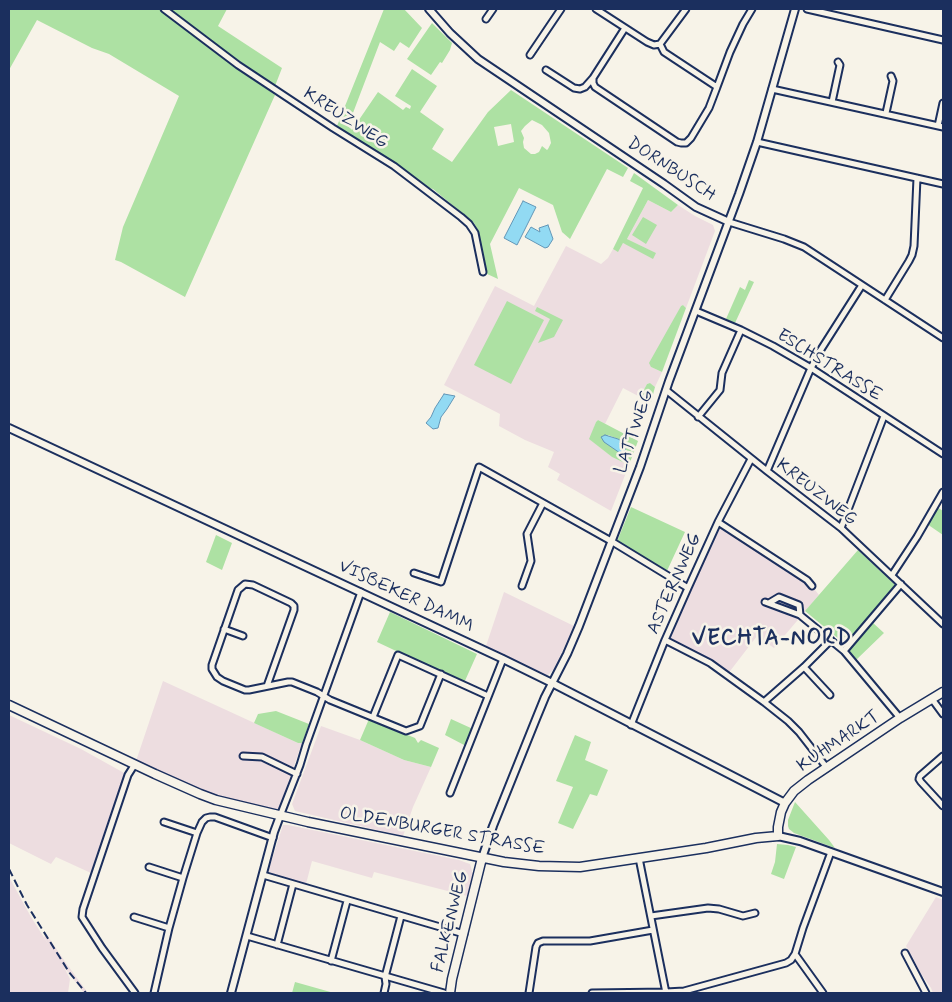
<!DOCTYPE html>
<html>
<head>
<meta charset="utf-8">
<style>
  body { margin:0 }
  #map { position:relative; width:952px; height:1002px; overflow:hidden; background:#f7f3e8; font-family:Mynerve,sans-serif }
  canvas { display:block }
  .frame { position:absolute; inset:0; border:10px solid #1b2f5e; pointer-events:none }
</style>
</head>
<body>
<div id="map">
<canvas width="952" height="1002"></canvas>
<div class="frame"></div>
</div>
<script>
const c = document.querySelector('canvas').getContext('2d');
c.lineJoin = 'round';
function fill(path, color) {
  c.fillStyle = color;
  c.fill(path, 'evenodd');
}
function poly(rows) {
  const path = new Path2D();
  for (const r of rows) {
    path.moveTo(r[0], r[1]);
    for (let i = 2; i < r.length; i += 2) path.lineTo(r[i], r[i + 1]);
  }
  return path;
}
function trace(path, color, width, dash) {
  c.strokeStyle = color;
  c.lineWidth = width;
  c.lineCap = dash ? 'butt' : 'round';
  c.setLineDash(dash || []);
  c.stroke(path);
}
function write(font, color, halo, rows, align = 'center') {
  c.font = font + ' Mynerve,sans-serif';
  c.lineWidth = 5;
  c.setLineDash([]);
  c.textBaseline = 'middle';
  c.strokeStyle = halo;
  c.fillStyle = color;
  for (const [text, x, y, turn = 0] of rows) {
    c.save();
    c.translate(x, y);
    c.rotate((+turn || 0) * Math.PI / 180);
    c.textAlign = isNaN(turn) ? turn : align;
    if (halo) c.strokeText(text, 0, 0);
    c.fillText(text, 0, 0);
    c.restore();
  }
}
const built = poly([
  [648,200,671,212,678,205,695,216,713,225,715,231,686,308,683,305,681,306,651,367,662,372,655,387,650,383,647,384,640,397,623,388,605,424,598,420,596,422,590,439,612,457,629,465,611,511,557,480,560,474,548,467,554,452,525,440,499,426,500,414,444,385,495,286,534,306,566,246,601,264,608,258,613,249,617,251,623,243,655,253,627,239],
  [718,522,807,580,819,595,774,648,757,636,727,675,665,640],
  [504,592,574,626,554,669,548,675,546,675,486,646],
  [163,681,298,743,302,743,281,803,280,816,237,805,135,764],
  [9,715,81,749,126,774,91,873,56,857,51,864,9,843],
  [321,726,360,740,404,760,431,767,413,807,403,836,295,811,292,804],
  [283,825,288,825,459,860,467,863,470,864,473,874,467,896,374,872,372,878,312,861,306,884,268,872],
  [9,877,31,917,50,947,44,937,47,935,66,963,88,993,84,993,64,967,70,979,68,993,9,993],
  [936,897,943,900,943,993,933,993,931,988,921,974,906,946]
]);
const green = poly([
  [9,9,227,9,218,26,282,68,275,86,205,37,203,41,275,95,185,297,121,262,115,260,123,227,179,96,109,54,92,48,37,20,9,70],
  [384,9,404,9,422,28,409,48,400,42,394,51,380,42,348,126,352,130,378,92,403,110,406,107,410,109,411,106,395,96,412,69,437,86,420,112,444,129,432,149,452,162,488,112,511,90,628,168,623,177,607,169,570,239,562,232,553,205,519,188,490,244,498,279,485,273,478,230,474,223,433,189,429,188,394,163,337,126],
  [532,120,542,125,549,133,551,143,548,149,547,150,542,146,539,152,535,154,531,154,524,148,523,142,524,138,521,131,525,126],
  [511,124,514,142,498,146,494,127],
  [432,23,452,43,450,50,442,63,440,62,431,75,407,59],
  [634,173,678,205,671,212,648,200,627,239,656,253,653,259,623,243,618,252,613,249,643,188,630,181],
  [643,217,657,225,646,244,632,235],
  [749,280,754,282,735,323,726,319,740,287,745,290],
  [507,301,544,320,511,384,474,365],
  [683,305,686,308,662,372,651,367,649,363,681,306],
  [537,307,563,320,554,337,538,343,550,319,535,311],
  [650,383,655,387,651,402,640,397,647,384],
  [598,420,638,441,629,465,612,457,589,439,596,422],
  [608,435,618,439,627,444,625,451,623,453,610,446],
  [631,507,685,532,666,573,618,543,618,539],
  [937,507,943,511,943,535,927,524],
  [216,535,232,543,222,570,206,562],
  [858,550,895,585,845,644,805,611],
  [390,612,477,654,464,683,377,642],
  [872,622,884,633,856,660,848,651],
  [276,711,309,724,302,743,298,743,254,723,258,714],
  [369,719,415,738,418,743,421,740,439,748,431,767,404,760,360,740],
  [451,719,473,729,466,746,445,735],
  [575,735,591,742,585,760,608,770,597,796,590,794,573,829,558,823,573,787,556,781],
  [795,802,829,840,835,848,794,833,789,829,788,826,788,820],
  [777,844,788,845,796,847,784,879,771,874,775,862],
  [295,982,334,993,292,993]
]);
const water = poly([
  [523,201,536,207,517,245,504,238,523,201],
  [548,225,553,239,548,247,545,248,525,237,531,227,540,232,539,228,548,225],
  [444,394,455,396,447,409,441,417,438,428,433,429,426,423,431,417,435,408,444,394],
  [605,435,618,439,627,444,624,453,620,453,604,442,601,437,605,435]
]);
const minor = poly([
  [164,9,238,65,333,128,394,166,461,217,469,224,475,233,483,272],
  [807,9,943,40],
  [486,19,493,9],
  [660,44,686,9],
  [530,55,561,9],
  [546,70,574,88,580,89,585,87,593,78,625,28],
  [593,78,593,83,595,87,677,142,681,143,686,143,691,138,709,108,717,87,664,52,660,44,654,45,647,42,596,9],
  [717,87,730,52,743,24,752,9],
  [772,89,943,127],
  [832,102,840,65,838,62],
  [886,113,893,81,891,76],
  [938,126,943,103],
  [757,142,943,184],
  [729,222,784,239,804,247,943,338],
  [885,300,909,261,912,255,914,246,917,178],
  [696,311,741,330,773,346,811,368,943,454],
  [666,390,767,471,841,528,943,624],
  [698,417,720,390,722,373,741,330],
  [767,471,811,368,820,351,862,285],
  [718,522,807,580,812,586],
  [841,528,884,416],
  [414,573,441,582,479,467,611,541,688,588],
  [892,575,917,537,943,492],
  [522,586,531,561,527,534,543,503],
  [765,602,800,615,844,651,900,718],
  [769,603,779,597,799,605,800,615],
  [224,629,243,636],
  [665,640,710,663,764,702,788,721,799,732,827,768],
  [844,651,901,584],
  [804,667,830,695],
  [267,686,294,610,294,606,291,603,253,585,245,584,238,590,212,665,212,669,217,677,223,681,245,690,249,690,288,682,292,682,317,692,330,700,406,731,420,726,441,674],
  [932,699,943,714],
  [764,702,804,667,831,640],
  [373,717,398,655,488,696],
  [631,725,665,640,688,588,718,522,751,459],
  [243,756,262,757,297,774],
  [943,756,920,776,919,779,921,782,943,806],
  [135,764,128,775,83,909,82,917,102,948,135,993],
  [450,793,503,659],
  [280,816,300,765,306,745,361,592],
  [164,822,197,833],
  [639,858,666,993],
  [149,867,183,878],
  [263,875,464,934],
  [651,916,708,908,719,909,743,916,755,913],
  [134,917,169,928],
  [247,936,444,993],
  [277,945,293,884],
  [905,953,926,993],
  [795,954,823,993],
  [331,961,347,901],
  [154,993,169,928,183,878,197,833,202,822,206,818,210,817,215,817,273,838],
  [384,993,386,984,385,977,401,916],
  [529,993,536,947,538,943,543,941,590,941,653,930],
  [592,993,666,992,684,991,786,963,791,960,795,954,803,928,831,852]
]);
const tertiary = poly([
  [429,9,450,33,478,59,664,184,696,207,729,222],
  [9,428,503,659,552,683,785,803],
  [778,836,800,841,943,892],
  [482,858,493,826,536,719,545,697,567,654,579,626,640,467,669,381,739,194,757,142,795,9],
  [231,993,274,832,280,816]
]);
const secondary = poly([
  [9,705,155,774,200,794,216,800,308,822,504,862,539,866,580,867,706,848,756,838,778,836,778,827,781,812,785,803,794,791,808,780,900,718,943,692],
  [450,993,452,979,482,858]
]);
const rail = poly([
  [9,869,27,905,69,972,86,993]
]);
const streetNames = [
  ["KREUZWEG",345,119,33],
  ["DORNBUSCH",671,170,33],
  ["ESCHSTRASSE",829,366,32],
  ["LATTWEG",635,432,-71],
  ["KREUZWEG",816,493,38],
  ["ASTERNWEG",675,584,-66],
  ["VISBEKER DAMM",406,597,25],
  ["KUHMARKT",839,742,-34],
  ["OLDENBURGER STRASSE",442,832,10],
  ["FALKENWEG",451,922,-76]
];
const districtNames = [
  ["VECHTA-NORD",772,639]
];
fill(built, '#eddde0');
fill(green, '#ade1a3');
fill(water, '#92daf3');
trace(water, '#6296b7', 1);
trace(minor, '#1b2f5e', 9);
trace(tertiary, '#1b2f5e', 10);
trace(secondary, '#1b2f5e', 11);
trace(minor, '#f7f3e8', 5);
trace(tertiary, '#f7f3e8', 6);
trace(secondary, '#f7f3e8', 8);
trace(rail, '#1b2f5e', 2, [8, 4]);
write('18px', '#1b2f5e', '#f7f3e8', streetNames);
c.letterSpacing = '1px';
write('bold 22px', '#1b2f5e', '#f7f3e8', districtNames);
c.letterSpacing = '0px';
</script>
</body>
</html>
